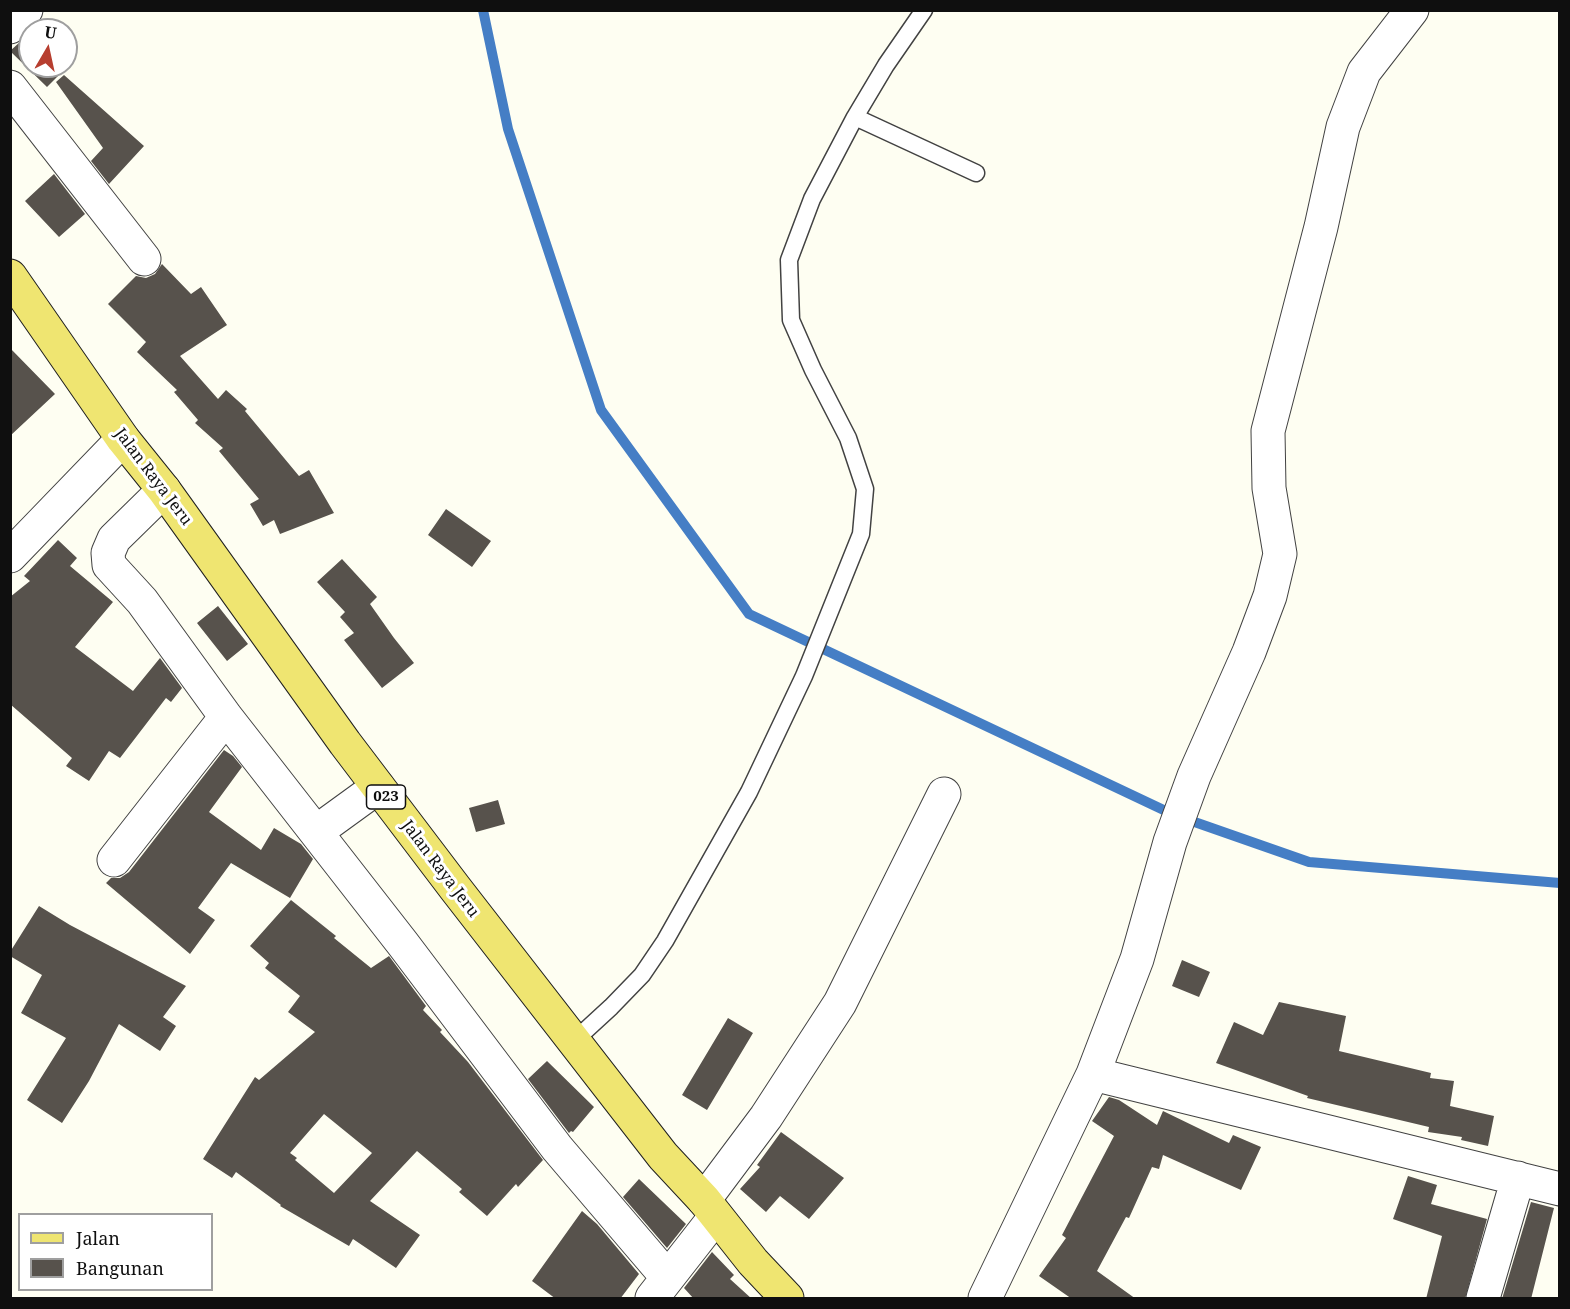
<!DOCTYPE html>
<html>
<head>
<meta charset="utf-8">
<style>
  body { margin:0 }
  #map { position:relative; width:1570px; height:1309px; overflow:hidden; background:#fefef2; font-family:"Noto Serif",serif }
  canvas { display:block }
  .frame { position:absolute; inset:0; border:12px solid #0f0f0f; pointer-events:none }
  .legend { position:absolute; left:18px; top:1213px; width:195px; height:78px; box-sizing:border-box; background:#fff; border:2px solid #9f9f9f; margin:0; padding:8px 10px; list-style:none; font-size:18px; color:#0f0f0f }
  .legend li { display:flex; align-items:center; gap:12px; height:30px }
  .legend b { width:30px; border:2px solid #9f9f9f }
  .north { position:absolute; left:18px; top:18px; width:60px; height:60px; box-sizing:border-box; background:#fff; border:2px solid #9f9f9f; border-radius:50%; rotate:9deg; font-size:16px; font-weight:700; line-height:24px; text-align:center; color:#0f0f0f }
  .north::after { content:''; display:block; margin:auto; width:21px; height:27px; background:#b73e2f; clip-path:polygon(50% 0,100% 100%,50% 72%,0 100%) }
</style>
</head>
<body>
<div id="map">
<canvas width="1570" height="1309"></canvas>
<div class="frame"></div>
<ul class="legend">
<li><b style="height:8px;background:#efe571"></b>Jalan</li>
<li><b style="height:16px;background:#57524c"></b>Bangunan</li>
</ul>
<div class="north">U</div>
</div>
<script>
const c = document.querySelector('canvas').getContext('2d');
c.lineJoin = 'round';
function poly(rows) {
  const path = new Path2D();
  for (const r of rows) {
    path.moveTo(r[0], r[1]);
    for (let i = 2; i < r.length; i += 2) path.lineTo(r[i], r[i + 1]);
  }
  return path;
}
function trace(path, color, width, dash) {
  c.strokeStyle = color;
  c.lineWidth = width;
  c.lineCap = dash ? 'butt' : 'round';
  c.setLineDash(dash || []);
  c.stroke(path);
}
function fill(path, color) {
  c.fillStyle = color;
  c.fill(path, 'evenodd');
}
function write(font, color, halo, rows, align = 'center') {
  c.font = font + ' "Noto Serif",serif';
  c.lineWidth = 6;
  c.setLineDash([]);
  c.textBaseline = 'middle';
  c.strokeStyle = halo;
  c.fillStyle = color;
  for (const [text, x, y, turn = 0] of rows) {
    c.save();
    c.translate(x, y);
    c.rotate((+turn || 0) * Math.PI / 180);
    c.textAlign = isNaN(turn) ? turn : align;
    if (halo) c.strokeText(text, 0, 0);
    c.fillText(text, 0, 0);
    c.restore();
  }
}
const stream = poly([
  [483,10,508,129,601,410,749,614,1170,813],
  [1186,819,1309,862,1560,883]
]);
const building = poly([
  [30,33,30,66,66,66,66,48,76,58,47,87,10,51],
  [64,75,144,146,109,184,91,161,103,148,56,82],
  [54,174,85,214,59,237,25,201],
  [162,264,191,294,201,287,227,325,180,356,218,399,226,390,247,409,245,411,299,476,309,470,334,513,280,534,274,520,263,526,250,504,259,499,219,451,223,448,195,423,198,420,174,392,177,390,137,352,146,342,108,304,136,276,146,278,155,274],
  [10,348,55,394,10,436],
  [446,509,491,541,472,567,428,535],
  [58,540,77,558,70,566,113,602,75,647,133,691,160,658,182,688,171,702,166,698,120,758,109,751,89,781,66,766,72,758,10,704,10,597,30,581,24,576],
  [342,559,377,597,370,604,394,638,414,663,382,688,344,640,354,633,340,617,345,612,317,582],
  [218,606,248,644,227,661,197,623],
  [224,750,233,756,242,767,209,812,261,850,274,828,301,844,313,859,290,898,231,863,198,908,215,920,190,954,106,883,111,878,120,878,129,872],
  [498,800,505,824,476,832,469,808],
  [291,900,336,936,334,938,371,968,389,956,426,1006,423,1010,442,1030,440,1032,468,1062,543,1160,518,1187,516,1184,487,1216,459,1192,462,1189,417,1151,370,1201,420,1235,396,1268,353,1239,349,1246,280,1206,281,1205,236,1172,232,1178,203,1159,255,1077,259,1080,315,1032,288,1012,300,996,265,968,269,963,250,946],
  [324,1114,372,1153,334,1193,295,1160,297,1158,290,1153],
  [39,906,70,925,186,986,163,1017,176,1026,160,1051,119,1024,89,1081,62,1123,27,1100,66,1038,21,1013,42,975,10,956,10,952],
  [1182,960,1210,972,1199,997,1172,986],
  [1279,1002,1346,1016,1339,1051,1431,1073,1430,1078,1454,1081,1450,1106,1494,1116,1488,1146,1461,1140,1462,1137,1428,1132,1429,1127,1307,1098,1308,1096,1216,1063,1234,1022,1263,1035],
  [728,1018,753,1033,707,1110,682,1095],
  [547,1061,594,1107,573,1132,571,1131,569,1133,528,1079],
  [1109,1097,1119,1100,1157,1125,1163,1111,1229,1143,1233,1135,1261,1147,1241,1190,1163,1155,1159,1169,1152,1167,1129,1218,1126,1217,1097,1271,1136,1299,1072,1299,1039,1276,1066,1238,1062,1235,1114,1136,1092,1121],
  [781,1132,844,1178,809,1219,780,1196,766,1212,740,1189,760,1167,757,1165],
  [1408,1176,1437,1185,1431,1204,1487,1219,1465,1299,1426,1299,1442,1236,1393,1219],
  [639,1179,686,1224,667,1248,623,1197],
  [1531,1202,1554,1208,1531,1299,1502,1299],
  [582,1211,597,1224,639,1274,620,1299,556,1299,532,1281],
  [712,1252,734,1275,730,1279,752,1299,694,1299,684,1288]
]);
const lane = poly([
  [855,117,976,173],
  [574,1041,611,1007,642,975,665,941,749,792,804,676,861,534,865,489,848,438,813,370,791,320,789,260,812,199,855,117,886,65,924,10]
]);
const street = poly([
  [10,27,26,10],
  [10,87,144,259],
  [164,490,114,539,108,553,109,565,142,601,226,717,403,944,557,1148,667,1277],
  [10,556,123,439],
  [316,832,378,787],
  [114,860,226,717],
  [1093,1074,1560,1189],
  [704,1200,766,1117,840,1003,944,794],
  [652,1298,716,1216],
  [985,1298,1093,1074,1137,959,1170,842,1194,776,1249,652,1270,596,1280,554,1269,488,1268,431,1321,227,1343,127,1364,72,1412,10],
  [1483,1298,1518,1178]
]);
const primary = poly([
  [10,276,123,439,164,490,345,743,455,888,663,1156,704,1200,753,1262,787,1298]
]);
const shields = [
  [386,797,39]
];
const shieldNames = [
  ["023",386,797]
];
const streetNames = [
  ["Jalan Raya Jeru",153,477,53],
  ["Jalan Raya Jeru",440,869,53]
];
trace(stream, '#457ec5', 10);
fill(building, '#57524c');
trace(lane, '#424242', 19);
trace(street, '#424242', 35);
trace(primary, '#202020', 35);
trace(lane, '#fff', 16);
trace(street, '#fff', 33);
trace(primary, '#efe571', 33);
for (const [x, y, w] of shields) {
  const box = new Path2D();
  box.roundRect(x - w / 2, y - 12, w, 24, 4.5);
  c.fillStyle = '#fff';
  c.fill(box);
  trace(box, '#0f0f0f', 1.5);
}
write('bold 15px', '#0f0f0f', null, shieldNames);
write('16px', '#0f0f0f', '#fff', streetNames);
</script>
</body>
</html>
